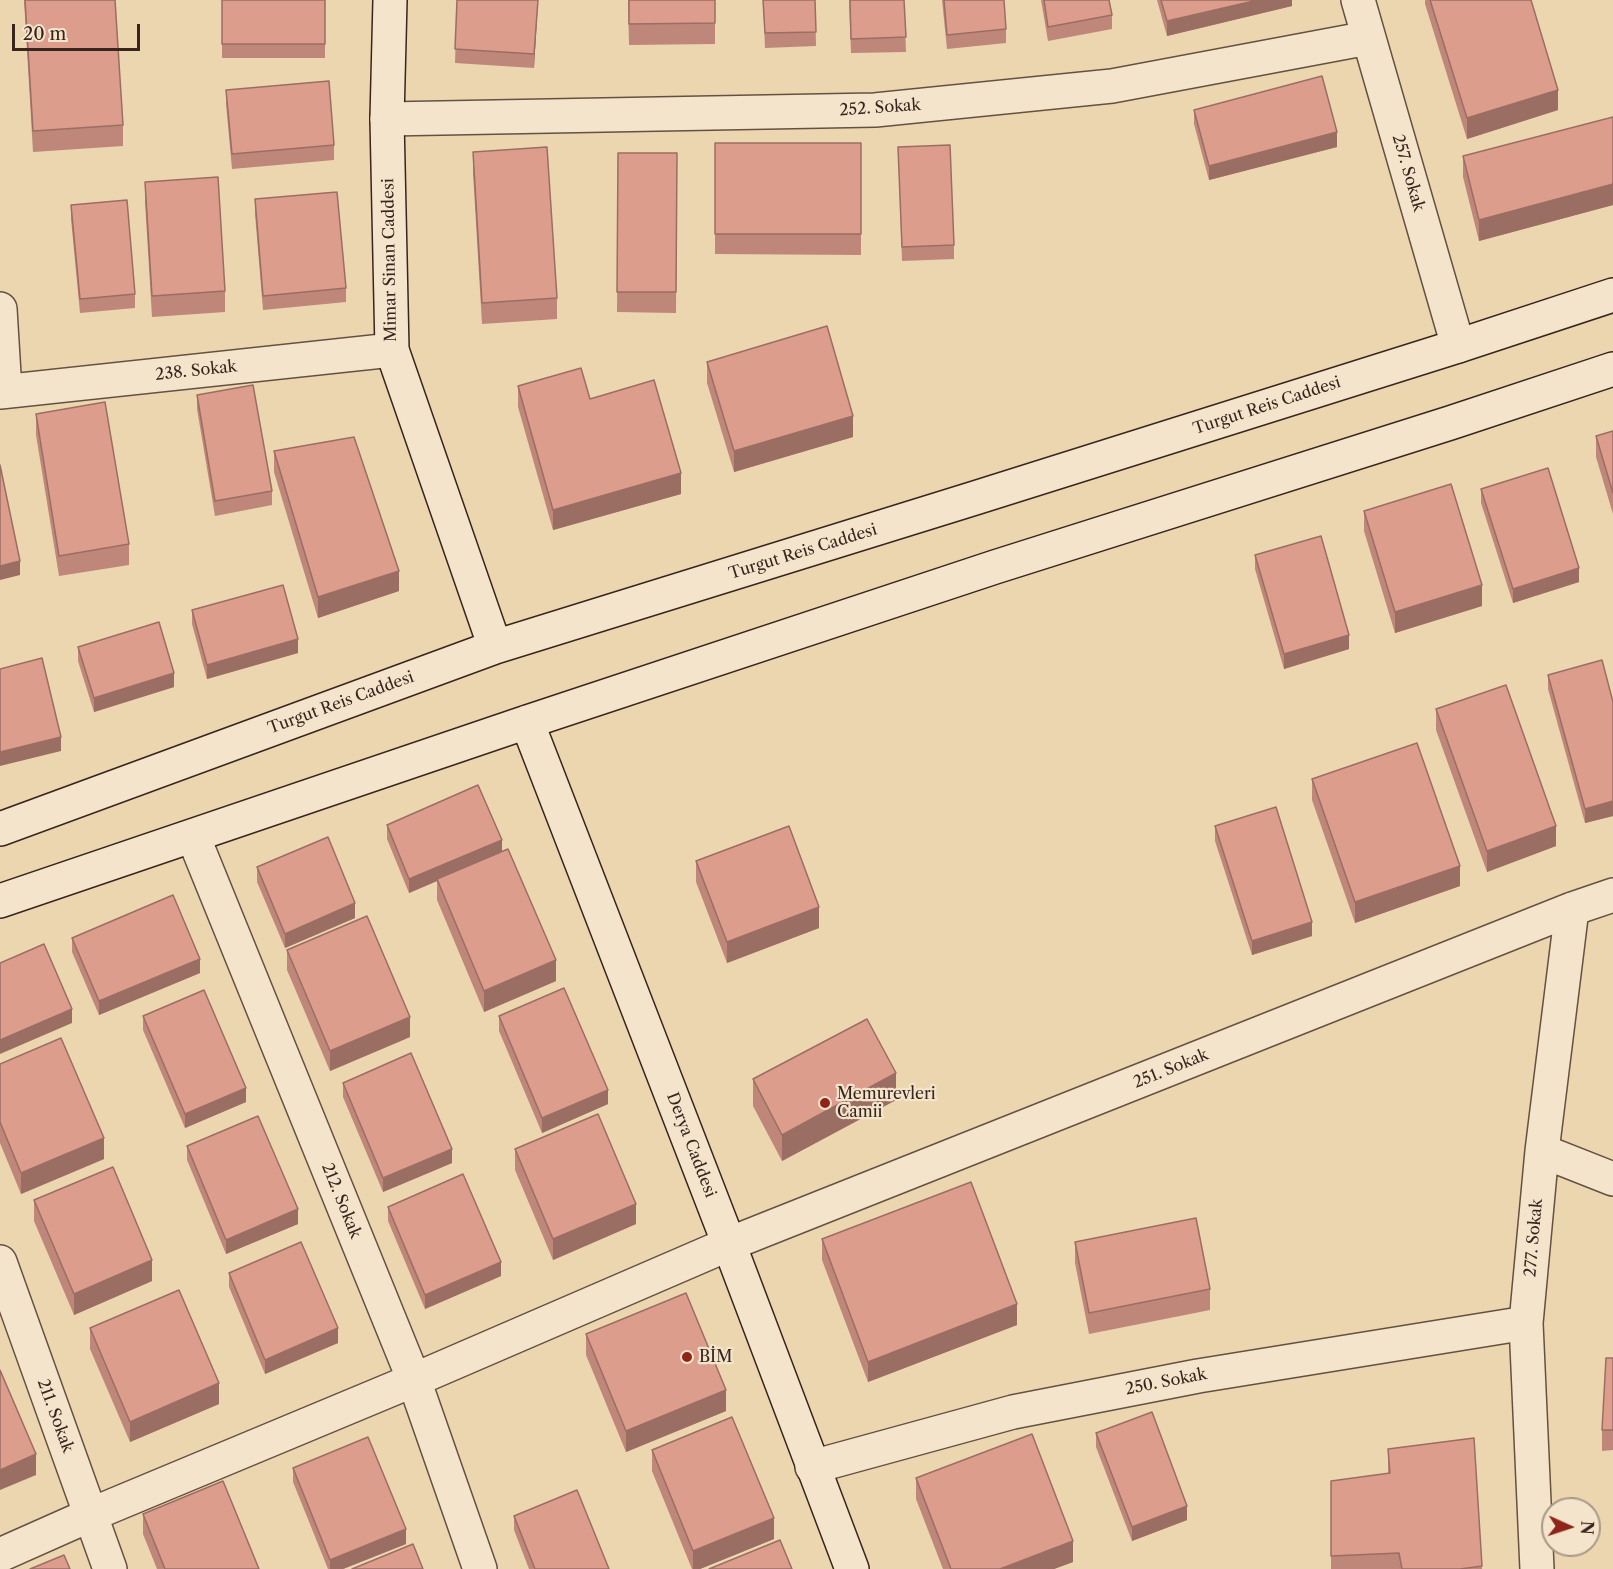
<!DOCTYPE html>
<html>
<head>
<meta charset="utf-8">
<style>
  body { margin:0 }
  #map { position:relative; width:1613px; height:1569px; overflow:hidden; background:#ecd6af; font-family:"Libre Caslon Text",serif }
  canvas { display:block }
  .north { position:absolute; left:1541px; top:1497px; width:60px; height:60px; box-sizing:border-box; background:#f3e4cb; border:2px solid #a89886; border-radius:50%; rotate:93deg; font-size:16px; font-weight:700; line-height:24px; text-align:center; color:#38251e }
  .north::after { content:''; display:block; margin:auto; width:21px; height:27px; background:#8f2418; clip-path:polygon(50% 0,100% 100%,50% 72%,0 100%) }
  .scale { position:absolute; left:12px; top:24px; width:128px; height:27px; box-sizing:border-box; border:3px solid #38251e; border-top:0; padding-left:8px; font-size:18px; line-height:21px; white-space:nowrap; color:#38251e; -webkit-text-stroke:4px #f3e4cb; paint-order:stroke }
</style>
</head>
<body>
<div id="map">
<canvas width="1613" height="1569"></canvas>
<div class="north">N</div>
<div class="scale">20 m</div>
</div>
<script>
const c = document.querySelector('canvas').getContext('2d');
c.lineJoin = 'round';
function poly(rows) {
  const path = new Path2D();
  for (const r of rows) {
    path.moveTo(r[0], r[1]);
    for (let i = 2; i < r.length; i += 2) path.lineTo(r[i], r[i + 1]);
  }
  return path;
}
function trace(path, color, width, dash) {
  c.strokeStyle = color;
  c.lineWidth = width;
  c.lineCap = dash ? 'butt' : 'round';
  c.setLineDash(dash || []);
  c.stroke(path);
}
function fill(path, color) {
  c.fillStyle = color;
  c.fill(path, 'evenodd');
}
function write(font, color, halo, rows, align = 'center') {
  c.font = font + ' "Libre Caslon Text",serif';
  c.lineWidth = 4.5;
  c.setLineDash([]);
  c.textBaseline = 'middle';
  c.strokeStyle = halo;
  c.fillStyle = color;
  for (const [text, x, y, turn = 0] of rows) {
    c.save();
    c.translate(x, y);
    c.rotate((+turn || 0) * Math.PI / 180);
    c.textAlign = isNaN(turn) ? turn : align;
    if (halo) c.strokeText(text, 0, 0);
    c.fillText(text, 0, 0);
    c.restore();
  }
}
const street = poly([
  [1358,0,1458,346],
  [387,119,875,110,1112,86,1368,38],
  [0,309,5,391],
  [0,392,392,350],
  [193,836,414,1380,480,1569],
  [1542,1151,1613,1179],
  [0,1262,110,1569],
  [812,1467,1013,1412,1198,1376,1526,1323],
  [0,1555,90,1515,414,1380,729,1244,1572,909,1613,895],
  [1537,1569,1526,1323,1542,1151,1572,909]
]);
const secondary = poly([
  [390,0,387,119,392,350,495,647],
  [527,722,729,1244,852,1569],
  [0,829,495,647,975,498,1458,346,1613,295],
  [0,901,527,722,995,567,1450,423,1613,369]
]);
const wall = poly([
  [24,0,115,0,123,125,123,146,33,152],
  [222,0,325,0,325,58,222,58],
  [457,0,538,0,534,68,455,63],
  [628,0,715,0,715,44,629,45],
  [763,0,815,0,816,46,765,48],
  [849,0,904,0,906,52,851,53],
  [942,0,1004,0,1006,29,1006,43,947,49],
  [1041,0,1109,0,1112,15,1112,29,1048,41],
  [1157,0,1292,0,1292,6,1167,36],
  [1425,0,1531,0,1558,110,1467,139,1425,4],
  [226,90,334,145,334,160,232,169,226,104],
  [1194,110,1337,147,1209,180,1194,124],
  [1613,117,1613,205,1479,241,1463,177,1463,156],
  [715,143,861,143,861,255,715,254],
  [898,147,954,245,954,259,902,261],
  [473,152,557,298,557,319,482,324,473,173],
  [618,153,677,153,676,313,617,312],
  [145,182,225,291,225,312,152,317,145,202],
  [255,199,346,288,346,302,263,310,255,214],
  [71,205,135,294,135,308,80,313,71,219],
  [707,362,853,437,734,472,707,383],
  [518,386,590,399,681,494,553,530,518,407],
  [197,395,272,491,272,505,215,516,197,409],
  [36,414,129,544,129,565,59,576,36,435],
  [1613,431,1613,514,1596,457,1596,436],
  [274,451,399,591,318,618,274,472],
  [1481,489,1579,582,1513,603,1481,503],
  [1364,511,1482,606,1395,633,1364,531],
  [1255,555,1349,649,1284,669,1255,569],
  [192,610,298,653,207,679,192,624],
  [78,647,174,687,94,712,78,661],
  [1548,675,1613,702,1613,816,1585,823,1548,689],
  [1436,709,1556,846,1487,872,1436,730],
  [1312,779,1460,886,1355,923,1312,800],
  [387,825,502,852,556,981,484,1012,437,900,437,881,409,893,387,839],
  [1215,826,1312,936,1252,955,1215,841],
  [696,861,819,928,727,963,696,882],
  [257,867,355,918,285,948,257,882],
  [72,938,200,973,99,1015,72,952],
  [287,950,410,1037,330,1071,287,970],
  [143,1016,246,1102,185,1128,143,1030],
  [499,1016,608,1104,542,1133,499,1031],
  [0,1064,104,1159,21,1194,0,1143],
  [753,1079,896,1100,782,1161,753,1106],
  [343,1083,452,1163,383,1192,343,1097],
  [187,1146,298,1224,226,1254,187,1160],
  [515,1149,636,1224,553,1260,515,1170],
  [34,1200,152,1281,74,1315,34,1221],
  [388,1207,501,1276,425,1309,388,1221],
  [822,1239,1017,1325,868,1382,822,1260],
  [1075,1242,1210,1289,1210,1310,1089,1334,1075,1263],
  [229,1273,338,1343,265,1374,229,1287],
  [90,1328,219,1404,130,1442,90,1349],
  [586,1334,726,1411,626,1452,586,1355],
  [1613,1358,1613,1450,1602,1451,1602,1430],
  [1096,1433,1187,1520,1132,1541,1096,1447],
  [1474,1438,1482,1569,1331,1569,1331,1481,1388,1474,1388,1449],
  [652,1450,774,1539,700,1569,692,1569,652,1471],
  [293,1468,406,1544,343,1569,328,1569,293,1482],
  [916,1478,1073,1562,1054,1569,943,1569,916,1499],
  [143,1514,259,1569,157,1569,143,1534],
  [514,1516,609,1569,529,1569,514,1530]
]);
const shadedWall = poly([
  [538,0,534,68,534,54],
  [1258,0,1292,0,1292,6,1167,36,1167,21],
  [1558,90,1558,110,1467,139,1467,118],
  [1337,132,1337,147,1209,180,1209,166],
  [1613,184,1613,205,1479,241,1479,220],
  [853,416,853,437,734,472,734,451],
  [681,473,681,494,553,530,553,510],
  [20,561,20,575,0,580,0,566],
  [1579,568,1579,582,1513,603,1513,589],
  [399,571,399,591,318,618,318,597],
  [1482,585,1482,606,1395,633,1395,612],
  [1349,635,1349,649,1284,669,1284,654],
  [298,639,298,653,207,679,207,665],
  [174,673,174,687,94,712,94,698],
  [61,737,61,751,0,766,0,752],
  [1613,801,1613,816,1585,823,1585,809],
  [1556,826,1556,846,1487,872,1487,851],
  [502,840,502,854,437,879,437,881,409,893,409,879],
  [1460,866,1460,886,1355,923,1355,902],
  [355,903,355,918,285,948,285,934],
  [819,907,819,928,727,963,727,942],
  [1312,922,1312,936,1252,955,1252,941],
  [200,959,200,973,99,1015,99,1001],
  [556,960,556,981,484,1012,484,991],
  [72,1009,72,1023,0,1054,0,1040],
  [410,1017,410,1037,330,1071,330,1051],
  [896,1073,896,1100,782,1161,782,1135],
  [246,1088,246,1102,185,1128,185,1114],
  [608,1090,608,1104,542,1133,542,1118],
  [104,1138,104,1159,21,1194,21,1173],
  [452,1149,452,1163,383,1192,383,1178],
  [636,1204,636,1224,553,1260,553,1239],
  [298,1209,298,1224,226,1254,226,1240],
  [152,1260,152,1281,74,1315,74,1294],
  [501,1262,501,1276,425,1309,425,1295],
  [1017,1304,1017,1325,868,1382,868,1362],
  [338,1328,338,1343,265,1374,265,1360],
  [219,1383,219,1404,130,1442,130,1422],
  [726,1390,726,1411,626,1452,626,1431],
  [36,1454,36,1475,0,1490,0,1470],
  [1187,1506,1187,1520,1132,1541,1132,1527],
  [774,1518,774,1539,700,1569,693,1569,693,1551],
  [406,1529,406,1544,343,1569,330,1569,330,1560],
  [1073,1541,1073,1562,1054,1569,1000,1569]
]);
const building = poly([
  [25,0,115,0,123,125,33,131,25,0],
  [222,0,325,0,325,44,222,44,222,0],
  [457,0,538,0,534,54,455,49,457,0],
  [629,0,715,0,715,23,629,24,629,0],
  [763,0,815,0,816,32,765,33,763,0],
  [850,0,904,0,906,37,851,39,850,0],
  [944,0,1004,0,1006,29,947,35,944,0],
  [1044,0,1109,0,1112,15,1048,27,1044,0],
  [1161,0,1258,0,1167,21,1161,0],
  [1430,0,1531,0,1558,90,1467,118,1430,0],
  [1322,76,1337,132,1209,166,1194,110,1322,76],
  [329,81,334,145,232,154,226,90,329,81],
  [1613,117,1613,184,1479,220,1463,156,1613,117],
  [715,143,861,143,861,234,715,234,715,143],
  [950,145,954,245,902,247,898,147,950,145],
  [547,147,557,298,482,303,473,152,547,147],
  [618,153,677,153,676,292,617,292,618,153],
  [218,177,225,291,152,296,145,182,218,177],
  [337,192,346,288,263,296,255,199,337,192],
  [127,200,135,294,80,299,71,205,127,200],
  [827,326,853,416,734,451,707,362,827,326],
  [581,368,590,399,654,380,681,473,553,510,518,386,581,368],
  [253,385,272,491,215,501,197,395,253,385],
  [105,402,129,544,59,556,36,414,105,402],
  [1613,431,1613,493,1596,436,1613,431],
  [354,437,399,571,318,597,274,451,354,437],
  [0,465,20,561,0,566,0,465],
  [1548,468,1579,568,1513,589,1481,489,1548,468],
  [1451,484,1482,585,1395,612,1364,511,1451,484],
  [1321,536,1349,635,1284,654,1255,555,1321,536],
  [283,585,298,639,207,665,192,610,283,585],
  [159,622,174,673,94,698,78,647,159,622],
  [42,658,61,737,0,752,0,669,42,658],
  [1602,660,1613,702,1613,801,1585,809,1548,675,1602,660],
  [1506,685,1556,826,1487,851,1436,709,1506,685],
  [1417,743,1460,866,1355,902,1312,779,1417,743],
  [478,785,502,840,409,879,387,825,478,785],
  [1276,807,1312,922,1252,941,1215,826,1276,807],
  [789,826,819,907,727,942,696,861,789,826],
  [328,837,355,903,285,934,257,867,328,837],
  [508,849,556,960,484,991,437,879,508,849],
  [173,895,200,959,99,1001,72,938,173,895],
  [367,916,410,1017,330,1051,287,950,367,916],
  [44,944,72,1009,0,1040,0,963,44,944],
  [564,988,608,1090,542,1118,499,1016,564,988],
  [204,990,246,1088,185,1114,143,1016,204,990],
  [867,1019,896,1073,782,1135,753,1079,867,1019],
  [61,1038,104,1138,21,1173,0,1122,0,1064,61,1038],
  [411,1053,452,1149,383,1178,343,1083,411,1053],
  [598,1114,636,1204,553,1239,515,1149,598,1114],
  [258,1116,298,1209,226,1240,187,1146,258,1116],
  [113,1167,152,1260,74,1294,34,1200,113,1167],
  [463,1174,501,1262,425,1295,388,1207,463,1174],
  [971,1182,1017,1304,868,1362,822,1239,971,1182],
  [1196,1218,1210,1289,1089,1313,1075,1242,1196,1218],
  [301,1242,338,1328,265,1360,229,1273,301,1242],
  [179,1290,219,1383,130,1422,90,1328,179,1290],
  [686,1293,726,1390,626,1431,586,1334,686,1293],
  [1606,1358,1613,1358,1613,1430,1602,1430,1606,1358],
  [0,1370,36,1454,0,1470,0,1370],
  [1152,1412,1187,1506,1132,1527,1096,1433,1152,1412],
  [732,1417,774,1518,693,1551,652,1450,732,1417],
  [1032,1434,1073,1541,1000,1569,951,1569,916,1478,1032,1434],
  [368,1437,406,1529,330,1560,293,1468,368,1437],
  [1474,1438,1482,1566,1460,1569,1402,1569,1399,1553,1331,1556,1331,1481,1390,1473,1388,1449,1474,1438],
  [223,1481,259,1569,165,1569,143,1514,223,1481],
  [577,1490,609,1569,535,1569,514,1516,577,1490],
  [780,1540,792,1569,709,1569,780,1540],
  [413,1544,423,1569,352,1569,413,1544],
  [64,1555,70,1569,30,1569,64,1555]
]);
const markers = [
  [825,1103,6,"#8f2418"],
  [687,1357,6,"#8f2418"]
];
const streetNames = [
  ["252. Sokak",880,108,-4],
  ["257. Sokak",1408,173,74],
  ["Mimar Sinan Caddesi",390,260,-91],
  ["238. Sokak",196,371,-6],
  ["Turgut Reis Caddesi",1267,406,-18],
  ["Turgut Reis Caddesi",803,552,-17],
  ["Turgut Reis Caddesi",341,703,-20],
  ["251. Sokak",1171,1069,-22],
  ["Derya Caddesi",691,1145,69],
  ["212. Sokak",341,1201,68],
  ["277. Sokak",1534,1238,-85],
  ["250. Sokak",1166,1382,-11],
  ["211. Sokak",55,1416,70]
];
const poiNames = [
  ["Memurevleri",837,1094],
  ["Camii",837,1112],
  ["BİM",699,1357]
];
trace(street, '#655142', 36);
trace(secondary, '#38251e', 36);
trace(street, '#f3e4cb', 33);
trace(secondary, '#f3e4cb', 33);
fill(wall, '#be8779');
fill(shadedWall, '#9b6e63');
fill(building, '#dd9d8d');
trace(building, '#9b6e63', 1.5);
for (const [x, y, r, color] of markers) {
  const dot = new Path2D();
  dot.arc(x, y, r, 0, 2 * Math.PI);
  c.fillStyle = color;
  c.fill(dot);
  trace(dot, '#f3e4cb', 2);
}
write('16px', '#38251e', '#f3e4cb', streetNames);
write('16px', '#38251e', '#f3e4cb', poiNames, 'left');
</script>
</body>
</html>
